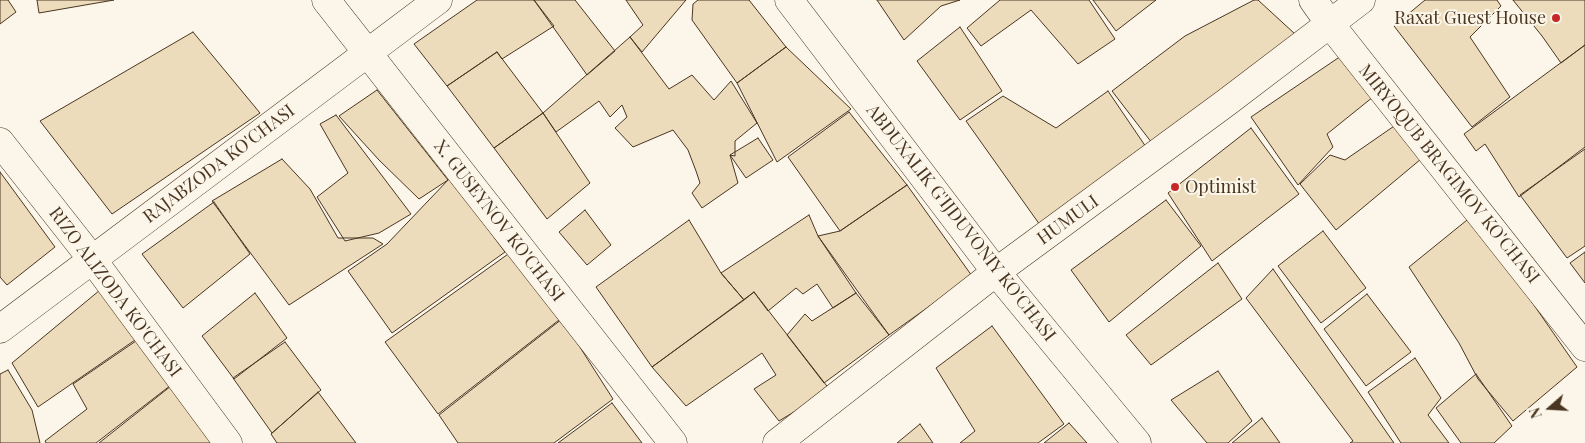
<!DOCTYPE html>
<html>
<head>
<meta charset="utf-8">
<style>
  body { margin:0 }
  #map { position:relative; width:1585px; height:443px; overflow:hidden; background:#fbf6e9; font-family:"Playfair Display",serif }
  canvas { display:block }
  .north { position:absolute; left:1525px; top:383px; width:50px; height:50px; -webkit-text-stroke:4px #fbf6e9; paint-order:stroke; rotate:251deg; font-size:14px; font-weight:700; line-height:20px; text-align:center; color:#4a3520 }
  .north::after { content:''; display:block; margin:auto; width:18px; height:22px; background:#4a3520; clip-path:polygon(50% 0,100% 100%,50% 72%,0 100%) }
</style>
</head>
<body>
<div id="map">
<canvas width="1585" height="443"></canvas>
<div class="north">N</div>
</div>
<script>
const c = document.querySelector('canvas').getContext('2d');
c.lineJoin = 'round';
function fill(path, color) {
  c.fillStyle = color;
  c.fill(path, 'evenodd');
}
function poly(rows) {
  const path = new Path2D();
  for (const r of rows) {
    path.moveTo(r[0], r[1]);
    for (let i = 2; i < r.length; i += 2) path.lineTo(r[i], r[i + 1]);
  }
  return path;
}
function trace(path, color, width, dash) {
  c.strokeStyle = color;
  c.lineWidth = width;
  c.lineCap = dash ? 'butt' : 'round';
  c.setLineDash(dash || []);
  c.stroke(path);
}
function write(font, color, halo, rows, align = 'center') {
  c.font = font + ' "Playfair Display",serif';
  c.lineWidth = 4;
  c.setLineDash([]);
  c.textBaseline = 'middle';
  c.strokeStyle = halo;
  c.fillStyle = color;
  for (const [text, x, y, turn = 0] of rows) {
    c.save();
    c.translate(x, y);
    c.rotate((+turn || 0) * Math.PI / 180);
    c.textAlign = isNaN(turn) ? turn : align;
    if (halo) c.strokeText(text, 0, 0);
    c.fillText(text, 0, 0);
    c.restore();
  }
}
const building = poly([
  [0,0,8,0,16,12,0,24,0,0],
  [37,0,114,0,39,13,37,0],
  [477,0,534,0,554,26,502,59,497,52,447,86,414,44,477,0],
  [534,0,575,0,615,51,587,75,534,0],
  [626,0,686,0,642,52,630,37,643,25,626,0],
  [698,0,749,0,786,47,737,83,692,20,693,4,698,0],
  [877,0,960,0,941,6,904,40,877,0],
  [1000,0,1089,0,1115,39,1078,64,1031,10,981,46,967,28,1000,0],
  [1093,0,1156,0,1116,31,1093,0],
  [1254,0,1258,0,1295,34,1152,143,1112,91,1185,36,1254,0],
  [1425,0,1497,0,1501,6,1470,37,1510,97,1472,127,1394,26,1425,0],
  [1513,0,1585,0,1585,45,1561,63,1542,36,1513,0],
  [960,27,1002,91,960,120,917,61,960,27],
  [193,32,260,113,112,214,40,121,193,32],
  [630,37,669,89,692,75,714,100,731,81,757,123,735,141,735,156,730,155,738,183,702,208,692,193,700,183,696,171,688,150,673,130,633,147,615,128,627,117,622,105,610,117,599,101,556,132,543,113,630,37],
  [1585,45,1585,147,1519,197,1485,144,1476,151,1464,134,1585,45],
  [786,47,851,109,777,162,737,83,786,47],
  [497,52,543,113,494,148,447,86,497,52],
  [1344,54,1373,97,1327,134,1333,147,1298,185,1251,117,1344,54],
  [377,90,448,180,419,199,379,160,339,116,377,90],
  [1108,91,1146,147,1040,225,966,121,1003,96,1056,128,1108,91],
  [849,112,907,185,840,231,788,157,849,112],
  [543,113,590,183,547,219,494,148,543,113],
  [336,115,411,214,379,233,345,241,317,197,348,173,320,124,336,115],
  [1400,122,1427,154,1336,230,1300,184,1330,155,1345,160,1400,122],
  [1251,128,1299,194,1212,261,1168,193,1251,128],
  [758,138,773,160,746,178,730,155,758,138],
  [1585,149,1585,246,1567,258,1520,195,1585,149],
  [282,159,310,189,338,238,373,238,383,244,289,305,212,201,282,159],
  [0,172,55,247,7,285,0,277,0,172],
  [450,178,505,252,392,333,348,271,387,244,450,178],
  [907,185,972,276,889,335,818,236,840,231,907,185],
  [1166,200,1201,246,1109,322,1071,270,1166,200],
  [214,202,250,254,183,308,142,254,214,202],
  [585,210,611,245,587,265,559,232,585,210],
  [809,215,818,236,856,293,833,308,817,284,803,294,796,288,768,311,754,292,744,300,721,273,809,215],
  [1472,216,1577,367,1513,421,1478,379,1459,343,1409,267,1472,216],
  [689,220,721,273,744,300,652,367,596,287,689,220],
  [1323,231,1366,288,1321,323,1278,266,1323,231],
  [511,252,559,320,438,414,385,342,511,252],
  [1585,252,1585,283,1570,263,1585,252],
  [1218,263,1242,299,1151,365,1126,335,1218,263],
  [1273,269,1394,443,1350,443,1353,441,1246,298,1273,269],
  [100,290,135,340,38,407,12,363,100,290],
  [754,292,830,390,779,421,754,389,776,375,762,353,686,406,652,367,754,292],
  [255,293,287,338,234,379,202,336,255,293],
  [856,293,889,335,824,383,787,335,805,314,812,321,856,293],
  [1367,294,1411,352,1366,386,1324,329,1367,294],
  [562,319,613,399,554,443,458,443,439,415,562,319],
  [992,326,1064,424,1038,443,960,443,975,431,936,368,992,326],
  [136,341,171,385,96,443,46,443,45,441,87,409,73,384,136,341],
  [285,342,321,390,272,433,233,378,285,342],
  [1415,358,1441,398,1428,415,1449,443,1401,443,1368,392,1415,358],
  [8,370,32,410,40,443,0,443,0,374,8,370],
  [1218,371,1252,421,1228,443,1207,443,1171,400,1218,371],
  [1476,374,1512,426,1494,443,1461,443,1436,408,1476,374],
  [171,386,214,443,99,443,171,386],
  [318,392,356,443,277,443,271,434,318,392],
  [612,403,642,443,558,443,612,403],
  [1262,418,1280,443,1232,443,1262,418],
  [1069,423,1087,443,1044,443,1069,423],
  [920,424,933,443,897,443,920,424]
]);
const minor = poly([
  [326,0,673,443],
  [789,0,996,272,1137,443],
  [1313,0,1330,24,1585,347],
  [0,142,92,259,228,443],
  [0,329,438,0],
  [777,443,996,272,1227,102,1361,0]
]);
const markers = [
  [1556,18,5,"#c62828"],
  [1175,187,5,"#c62828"]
];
const poiNames = [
  ["Raxat Guest House",1546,18],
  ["Optimist",1185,187,"left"]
];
const streetNames = [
  ["RAJABZODA KO'CHASI",219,164,-37],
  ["MIRYOQUB BRAGIMOV KO'CHASI",1449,174,51],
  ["HUMULI",1068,220,-36],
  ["X. GUSEYNOV KO'CHASI",499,221,52],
  ["ABDUXALIK G'IJDUVONIY KO'CHASI",961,223,52],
  ["RIZO ALIZODA KO'CHASI",115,292,53]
];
fill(building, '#ecdcbc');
trace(building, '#4a3520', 1);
trace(minor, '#4a3520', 29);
trace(minor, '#fbf6e9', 28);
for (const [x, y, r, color] of markers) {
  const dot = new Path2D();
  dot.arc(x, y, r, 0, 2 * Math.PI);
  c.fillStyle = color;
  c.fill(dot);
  trace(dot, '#fbf6e9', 2);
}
write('18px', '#4a3520', '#fbf6e9', poiNames, 'right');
write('18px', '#4a3520', '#fbf6e9', streetNames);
</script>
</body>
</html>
